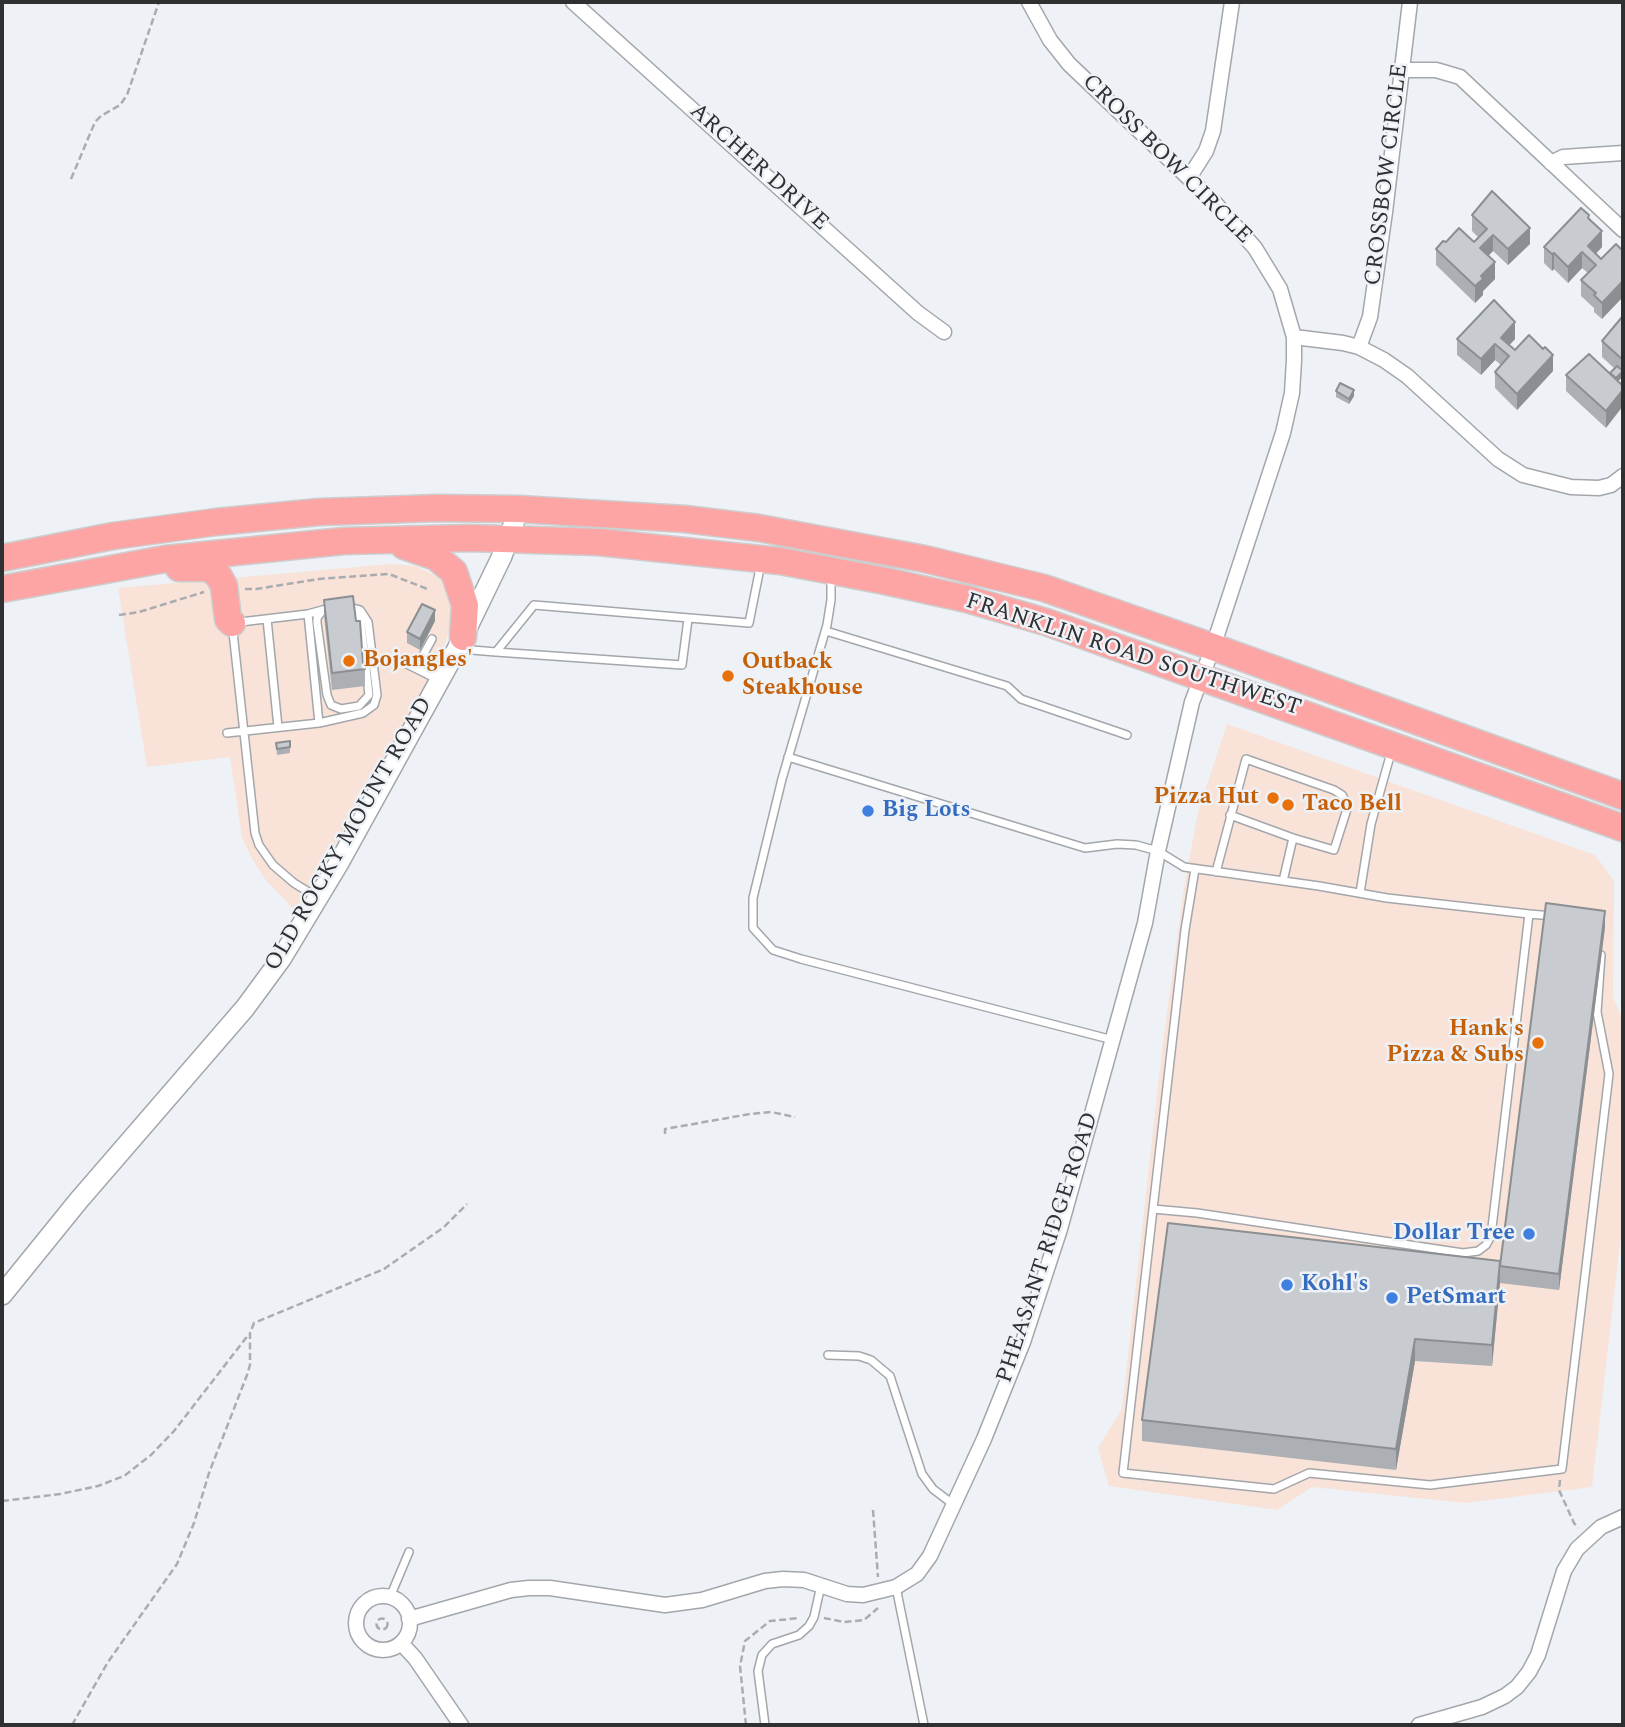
<!DOCTYPE html>
<html>
<head>
<meta charset="utf-8">
<style>
  body { margin:0 }
  #map { position:relative; width:1625px; height:1727px; overflow:hidden; background:#eef2f7; font-family:Spectral,serif }
  canvas { display:block }
  .frame { position:absolute; inset:0; border:4px solid #2f3032; pointer-events:none }
</style>
</head>
<body>
<div id="map">
<canvas width="1625" height="1727"></canvas>
<div class="frame"></div>
</div>
<script>
const c = document.querySelector('canvas').getContext('2d');
c.lineJoin = 'round';
function fill(path, color) {
  c.fillStyle = color;
  c.fill(path, 'evenodd');
}
function poly(rows) {
  const path = new Path2D();
  for (const r of rows) {
    if (r.length === 3) {
      path.moveTo(r[0] + r[2], r[1]);
      path.arc(r[0], r[1], r[2], 0, 2 * Math.PI);
      continue;
    }
    path.moveTo(r[0], r[1]);
    for (let i = 2; i < r.length; i += 2) path.lineTo(r[i], r[i + 1]);
  }
  return path;
}
function trace(path, color, width, dash) {
  c.strokeStyle = color;
  c.lineWidth = width;
  c.lineCap = dash ? 'butt' : 'round';
  c.setLineDash(dash || []);
  c.stroke(path);
}
function write(font, color, halo, rows, align = 'center') {
  c.font = font + ' Spectral,serif';
  c.lineWidth = 5;
  c.setLineDash([]);
  c.textBaseline = 'middle';
  c.strokeStyle = halo;
  c.fillStyle = color;
  for (const [text, x, y, turn = 0] of rows) {
    c.save();
    c.translate(x, y);
    c.rotate((+turn || 0) * Math.PI / 180);
    c.textAlign = isNaN(turn) ? turn : align;
    if (halo) c.strokeText(text, 0, 0);
    c.fillText(text, 0, 0);
    c.restore();
  }
}
const commercial = poly([
  [391,564,415,566,435,575,445,584,451,598,452,622,439,661,297,913,265,879,251,857,242,838,230,757,147,767,118,588],
  [1227,724,1595,855,1614,881,1613,997,1623,1021,1623,1217,1592,1487,1465,1503,1312,1487,1277,1510,1109,1486,1098,1448,1122,1409,1162,1050,1184,888,1198,812]
]);
const path = poly([
  [71,179,95,122,101,116,120,105,127,95,159,2],
  [245,589,256,589,319,579,389,574,430,590],
  [119,615,139,612,204,592],
  [665,1134,665,1129,750,1114,771,1112,795,1117],
  [1560,1480,1559,1490,1574,1523,1578,1528],
  [2,1501,60,1494,98,1486,124,1476,151,1455,174,1431,249,1334],
  [873,1510,878,1577],
  [824,1618,844,1622,864,1620,878,1608],
  [382,1624,5.5],
  [72,1725,108,1662,177,1564,194,1523,209,1473,247,1375,250,1365,250,1333,254,1323,384,1269,444,1227,467,1204],
  [746,1725,740,1666,745,1641,770,1621,800,1618]
]);
const lane = poly([
  [831,574,831,600,827,625,782,779,753,898,753,928,773,950,801,959,1113,1040],
  [323,610,317,618,317,623,327,695,331,705,341,709,359,706,369,695,361,624,357,613,353,608],
  [308,614,319,723],
  [267,619,278,727],
  [826,631,1007,686,1021,699,1127,735],
  [460,649,496,652,534,605,749,623,761,563],
  [496,652,682,665,688,619],
  [401,661,439,680],
  [416,668,432,639],
  [227,733,319,723,363,713,374,705,377,695,368,622,360,610,346,606],
  [788,757,1085,848,1117,844,1136,845,1158,851,1184,867,1319,886,1387,898,1529,914,1491,1236,1486,1245,1478,1251,1463,1253,1197,1213,1153,1209,1185,930,1195,869],
  [1230,815,1293,838],
  [1216,872,1246,759,1334,790,1342,795,1346,802,1347,809,1334,850,1293,838,1283,881],
  [1360,893,1371,824,1392,749],
  [315,896,294,883,273,865,259,845,255,833,232,623,308,614,330,608],
  [1529,914,1553,916],
  [1153,1209,1123,1473,1274,1489,1309,1473,1430,1485,1562,1469,1609,1074,1597,1012,1601,955],
  [828,1355,859,1356,871,1360,890,1376,922,1474,933,1489,954,1505],
  [896,1587,924,1725],
  [390,1597,409,1552],
  [765,1725,758,1671,762,1655,772,1644,799,1635,809,1626,814,1617,821,1585]
]);
const street = poly([
  [573,2,918,313,944,332],
  [1401,70,1436,70,1460,77,1623,230],
  [1551,163,1563,157,1623,153],
  [1189,178,1206,151,1213,131,1232,2],
  [1294,337,1343,343,1359,347,1384,360,1407,376,1498,459,1523,475,1571,487,1599,488,1611,485,1623,476],
  [1359,347,1370,317,1385,212,1410,2],
  [383,1623,27],
  [409,1619,511,1590,529,1588,550,1588,665,1605,702,1600,765,1581,783,1579,804,1580,847,1594,863,1595,896,1587,917,1574,930,1556,984,1439,1023,1342,1060,1229,1145,923,1158,851,1192,702,1213,647,1283,433,1292,393,1294,360,1294,337,1280,289,1255,248,1214,202,1069,64,1050,40,1029,2],
  [401,1643,415,1658,461,1725],
  [1419,1725,1482,1707,1505,1696,1517,1687,1529,1672,1538,1655,1564,1571,1577,1549,1601,1527,1623,1517]
]);
const secondary = poly([
  [2,1295,79,1200,245,1008,281,959,340,861,457,649,502,556,519,509]
]);
const highway = poly([
  [404,546,436,557,454,572,465,605,463,637],
  [2,558,113,536,216,522,319,512,438,508,519,509,685,519,759,528,925,559,1044,588,1213,647,1623,796],
  [179,568,209,568,218,575,224,586,228,619,232,623],
  [2,589,165,559,344,541,470,538,598,542,780,561,885,581,967,599,1046,622,1623,828]
]);
const wall = poly([
  [1472,215,1530,244,1508,265,1493,251,1488,256,1495,279,1483,291,1483,295,1475,303,1436,265,1436,249,1446,242,1474,242,1479,238,1472,231],
  [1589,219,1602,247,1596,254,1601,259,1616,244,1602,319,1594,312,1594,308,1581,296,1581,280,1588,273,1582,268,1568,283,1554,269,1552,271,1544,263,1544,247],
  [1623,318,1623,377,1618,381,1606,428,1566,391,1566,375,1610,373,1615,369,1602,357,1602,341],
  [1457,339,1515,339,1509,345,1515,350,1553,371,1517,410,1495,388,1495,372,1501,365,1495,360,1481,375,1457,355],
  [1336,391,1354,396,1349,404,1336,397],
  [324,600,356,621,363,663,365,669,365,686,332,690,324,616],
  [435,621,420,650,407,643,407,632],
  [276,743,290,747,290,753,277,755],
  [1605,927,1559,1290,1500,1283,1492,1366,1415,1361,1396,1470,1142,1441,1142,1420,1500,1266]
]);
const shadedWall = poly([
  [1530,228,1530,244,1508,265,1508,249],
  [1602,231,1602,247,1590,259,1588,246],
  [1493,235,1493,251,1480,264,1480,248],
  [1582,252,1582,268,1568,283,1568,267],
  [1554,253,1554,269,1552,271,1552,254],
  [1495,262,1495,279,1483,291,1483,295,1475,303,1475,286,1481,276],
  [1623,281,1623,297,1602,319,1602,303],
  [1515,322,1515,339,1504,351,1501,338],
  [1495,344,1495,360,1481,375,1481,359],
  [1553,355,1553,371,1517,410,1517,394],
  [1623,371,1623,376,1610,390,1610,384],
  [1354,390,1354,396,1349,404,1349,399],
  [1623,390,1623,406,1606,428,1606,411],
  [435,610,435,621,420,650,420,639],
  [1605,911,1605,927,1559,1290,1559,1274],
  [1500,1261,1500,1283,1492,1366,1492,1345],
  [1415,1339,1415,1361,1396,1470,1396,1449]
]);
const building = poly([
  [1492,191,1530,228,1508,249,1493,235,1480,248,1495,262,1481,276,1483,279,1475,286,1436,249,1443,241,1446,242,1459,228,1474,242,1487,229,1472,215,1492,191],
  [1581,208,1589,215,1588,218,1602,231,1588,246,1601,259,1616,244,1623,251,1623,281,1602,303,1594,295,1596,293,1581,280,1596,265,1582,252,1568,267,1554,253,1552,254,1544,247,1581,208],
  [1494,300,1515,322,1501,338,1515,350,1529,335,1543,349,1545,347,1553,355,1517,394,1495,372,1509,356,1495,344,1481,359,1457,339,1494,300],
  [1622,317,1623,318,1623,360,1602,341,1622,317],
  [1589,354,1623,386,1623,390,1606,411,1566,375,1589,354],
  [1617,366,1623,371,1616,378,1610,373,1617,366],
  [1340,383,1354,390,1349,399,1336,391,1340,383],
  [353,596,356,621,360,621,363,663,365,663,365,669,332,673,324,600,353,596],
  [422,604,435,610,420,639,407,632,422,604],
  [290,741,290,747,277,749,276,743,290,741],
  [1546,903,1605,911,1559,1274,1500,1266,1546,903],
  [1168,1223,1500,1261,1492,1345,1415,1339,1396,1449,1142,1420,1168,1223]
]);
const markers = [
  [349,661,7,"#e8710a"],
  [728,676,7,"#e8710a"],
  [1273,798,7,"#e8710a"],
  [1288,805,7,"#e8710a"],
  [868,811,7,"#3f7fe0"],
  [1538,1043,7,"#e8710a"],
  [1529,1234,7,"#3f7fe0"],
  [1287,1285,7,"#3f7fe0"],
  [1392,1298,7,"#3f7fe0"]
];
const streetNames = [
  ["CROSS BOW CIRCLE",1166,160,45],
  ["ARCHER DRIVE",758,168,42],
  ["CROSSBOW CIRCLE",1388,175,-83],
  ["FRANKLIN ROAD SOUTHWEST",1133,656,18],
  ["OLD ROCKY MOUNT ROAD",350,835,-60],
  ["PHEASANT RIDGE ROAD",1049,1248,-72]
];
const foodNames = [
  ["Bojangles'",363,661],
  ["Outback",742,663],
  ["Steakhouse",742,689],
  ["Pizza Hut",1259,798,"right"],
  ["Taco Bell",1302,805],
  ["Hank's",1524,1030,"right"],
  ["Pizza & Subs",1524,1056,"right"]
];
const shopNames = [
  ["Big Lots",882,811],
  ["Dollar Tree",1515,1234,"right"],
  ["Kohl's",1301,1285],
  ["PetSmart",1406,1298]
];
fill(commercial, '#f9e2d7');
trace(lane, '#a3a6ab', 10);
trace(street, '#a3a6ab', 17);
trace(secondary, '#a3a6ab', 22);
trace(highway, '#cdcdce', 29);
trace(path, '#a9acb0', 2.5, [7, 3.5]);
trace(lane, '#fff', 7);
trace(street, '#fff', 14);
trace(secondary, '#fff', 19);
trace(highway, '#fda5a4', 26);
fill(wall, '#acafb4');
fill(shadedWall, '#8c8f92');
fill(building, '#c8ccd1');
trace(building, '#8c8f92', 2);
for (const [x, y, r, color] of markers) {
  const dot = new Path2D();
  dot.arc(x, y, r, 0, 2 * Math.PI);
  c.fillStyle = color;
  c.fill(dot);
  trace(dot, '#eef2f7', 2.5);
}
write('23px', '#2f3032', '#eef2f7', streetNames);
write('bold 23px', '#c56008', '#eef2f7', foodNames, 'left');
write('bold 23px', '#366cbe', '#eef2f7', shopNames, 'left');
</script>
</body>
</html>
